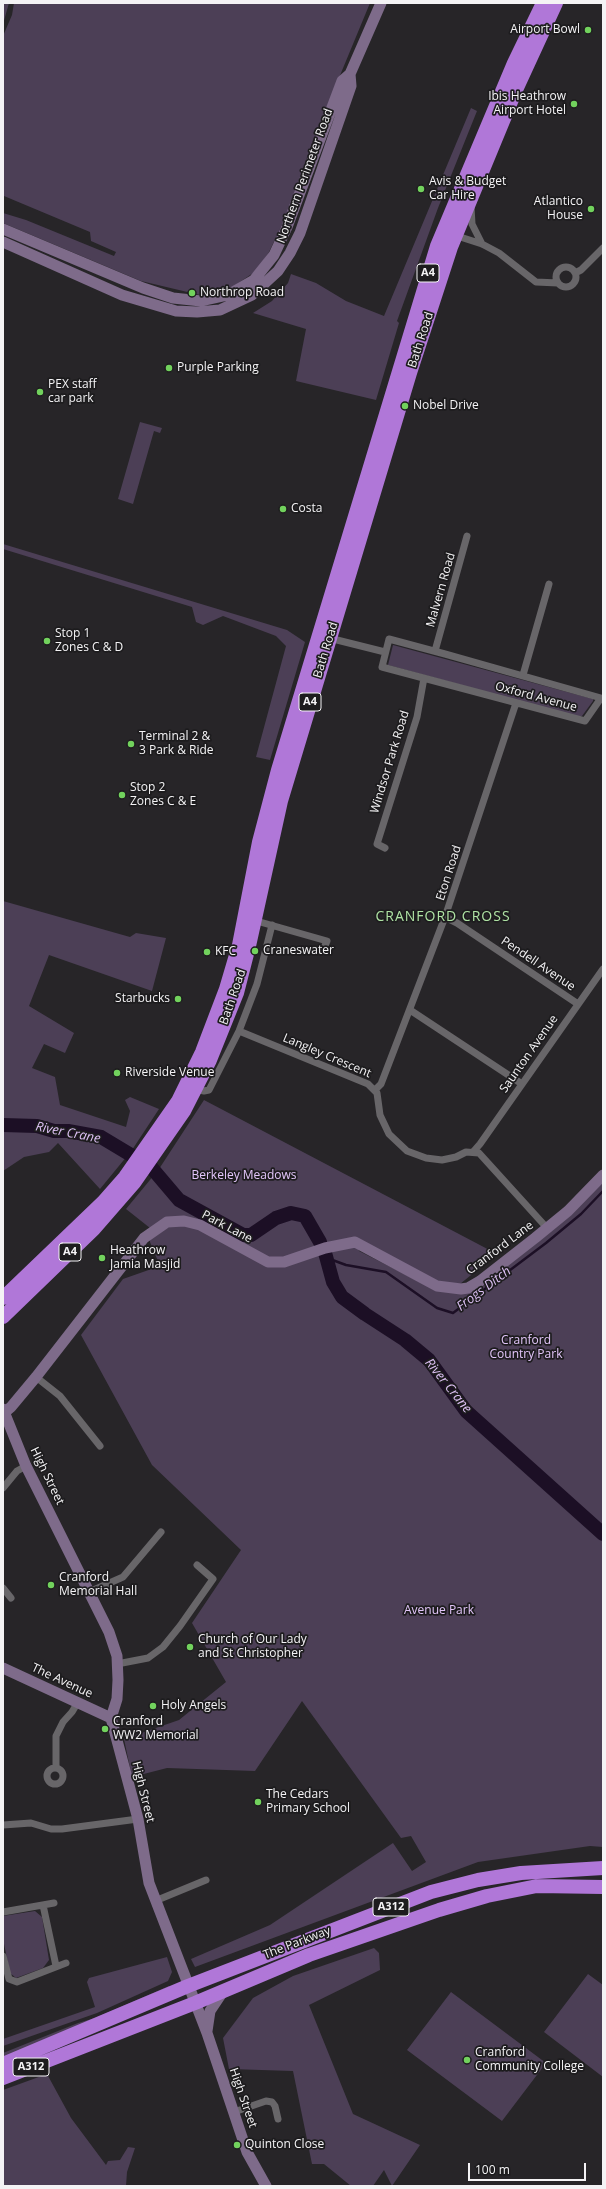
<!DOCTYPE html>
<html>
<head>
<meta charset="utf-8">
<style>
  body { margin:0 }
  #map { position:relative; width:606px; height:2189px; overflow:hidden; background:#272528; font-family:"Open Sans",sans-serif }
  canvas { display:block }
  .frame { position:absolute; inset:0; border:4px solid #f4f3f5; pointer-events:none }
  .scale { position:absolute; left:468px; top:2163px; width:118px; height:18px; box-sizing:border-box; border:2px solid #f4f3f5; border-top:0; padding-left:5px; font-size:12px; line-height:14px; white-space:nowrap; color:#f4f3f5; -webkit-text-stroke:3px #1d1c1e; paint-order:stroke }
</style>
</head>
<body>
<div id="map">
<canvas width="606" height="2189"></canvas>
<div class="frame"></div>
<div class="scale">100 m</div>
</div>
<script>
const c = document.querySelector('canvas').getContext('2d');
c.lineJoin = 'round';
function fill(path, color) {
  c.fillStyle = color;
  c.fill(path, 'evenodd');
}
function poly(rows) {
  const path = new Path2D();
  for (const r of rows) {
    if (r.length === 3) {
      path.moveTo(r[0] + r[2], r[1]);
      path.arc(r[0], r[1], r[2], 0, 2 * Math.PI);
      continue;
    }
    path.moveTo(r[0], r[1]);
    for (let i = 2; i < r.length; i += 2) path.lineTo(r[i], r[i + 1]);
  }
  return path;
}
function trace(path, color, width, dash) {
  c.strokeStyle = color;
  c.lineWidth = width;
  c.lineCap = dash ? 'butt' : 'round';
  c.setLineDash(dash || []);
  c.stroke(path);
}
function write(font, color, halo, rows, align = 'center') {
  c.font = font + ' "Open Sans",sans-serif';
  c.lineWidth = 3.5;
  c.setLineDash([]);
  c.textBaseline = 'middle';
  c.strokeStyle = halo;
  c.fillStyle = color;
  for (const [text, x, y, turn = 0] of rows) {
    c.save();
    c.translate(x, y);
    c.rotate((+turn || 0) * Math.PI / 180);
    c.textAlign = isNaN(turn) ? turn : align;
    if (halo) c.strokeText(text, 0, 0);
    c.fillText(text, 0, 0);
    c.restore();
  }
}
const green = poly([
  [3,3,9,3,3,24],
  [14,3,370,3,312,143,287,214,269,252,256,271,231,288,200,295,141,281,3,223,3,213,26,220,114,256,116,252,91,241,90,232,4,196,3,199,3,36,12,15],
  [471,108,477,111,438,208,397,321,399,323,376,400,296,381,306,329,253,313,272,301,288,283,291,274,316,283,346,301,384,316],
  [140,422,162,428,160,433,154,431,133,504,118,499],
  [3,544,287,630,305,642,270,760,256,757,286,646,276,636,223,616,203,625,196,622,192,607,3,549],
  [393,645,593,699,593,701,582,716,578,717,388,665],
  [3,901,130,937,136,933,166,938,152,991,49,955,29,1006,74,1033,65,1053,44,1044,32,1068,55,1077,60,1105,126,1127,130,1111,125,1100,130,1097,159,1109,132,1150,100,1189,58,1143,49,1152,24,1157,3,1171],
  [204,1100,497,1254,460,1284,438,1282,356,1239,359,1251,434,1289,463,1292,603,1179,603,1847,590,1846,478,1862,195,1967,191,1959,270,1925,393,1843,412,1871,426,1862,411,1836,401,1838,302,1701,255,1771,167,1768,132,1777,124,1739,179,1720,226,1682,192,1623,241,1550,152,1465,81,1335,123,1279,160,1266,150,1242,150,1228,126,1209,159,1169],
  [35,1911,42,1917,49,1960,43,1968,16,1978,10,1973,3,1939,3,1916],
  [374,1948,379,1953,380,1970,309,2005,353,2114,420,2145,392,2186,384,2170,373,2186,351,2186,324,2164,312,2164,293,2071,229,2069,223,2038,253,1998,293,1976],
  [167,1957,172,1972,168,1981,97,2013,3,2046,3,2039,95,2007,87,1982,89,1978],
  [588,1974,603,1985,603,2077,544,2032],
  [169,1986,170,1988,3,2061,3,2053,78,2023,95,2018],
  [451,1992,546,2063,502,2121,407,2050],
  [47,2074,71,2118,106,2165,108,2161,120,2160,128,2147,135,2148,127,2172,126,2186,3,2186,3,2090]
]);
const stream = poly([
  [327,1258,346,1265,386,1272,437,1308,453,1313,546,1243,581,1214,603,1191]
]);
const river = poly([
  [3,1125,37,1126,54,1131,68,1131,101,1137,151,1167,179,1200,243,1235,251,1235,276,1218,291,1213,305,1216,320,1242],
  [324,1249,333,1282,342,1297,365,1314,405,1340,429,1360,466,1411,603,1534]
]);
const street = poly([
  [471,207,472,224,482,244],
  [454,235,482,244,499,253,536,282,558,283],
  [566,277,10],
  [575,273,581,270,603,248],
  [329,638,385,652],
  [389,639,445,654,601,698,585,721,382,667,389,639],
  [435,651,467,536],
  [523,675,549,584],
  [385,848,377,844,417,717,424,678],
  [445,917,457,923,578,1004],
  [253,920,327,941,324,948],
  [410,1010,522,1084],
  [239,1031,368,1084,377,1093,380,1115,389,1134,407,1151,426,1158,442,1160,456,1157,466,1152,479,1153,547,1228],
  [195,1089,204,1091,209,1090,239,1031,257,984,272,925],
  [376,1089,381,1084,445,917,516,703],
  [473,1152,480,1144,603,969],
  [36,1377,60,1396,100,1446],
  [3,1488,17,1471,26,1466],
  [3,1588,11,1598],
  [89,1592,123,1577,161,1532],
  [117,1664,148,1658,163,1647,180,1626,213,1579,197,1565],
  [56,1768,56,1736,63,1722,72,1712,78,1702],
  [55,1776,8],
  [3,1825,31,1823,51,1829,62,1829,138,1819],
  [155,1901,206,1880],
  [43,1905,56,1966],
  [3,1912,54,1903],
  [3,1956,9,1979,17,1982,66,1963],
  [234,2112,266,2101,272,2102,275,2106,278,2119]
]);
const secondary = poly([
  [3,229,143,288,173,298,201,301,228,295,254,280,274,255,287,227,342,81,350,74],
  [3,242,122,295,176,311,197,312,220,310,252,295,278,271,290,253,300,233,351,86,350,74,381,3],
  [3,1409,26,1466,109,1632,117,1656,118,1680,117,1699,111,1718,138,1819,149,1883,207,2033,247,2152,266,2186],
  [5,1412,11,1407,36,1377,144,1238,167,1222,184,1221,200,1225,268,1262,284,1262,325,1248,355,1242,437,1286,461,1289,468,1288,480,1281,535,1238,568,1211,603,1175],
  [3,1668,111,1718],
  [207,2031,210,2011,224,1990]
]);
const highway = poly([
  [3,1298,103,1202,125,1177,178,1101,202,1052,226,989,239,945,259,842,278,770,437,246,514,63,543,3],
  [3,1317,94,1229,134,1183,184,1111,210,1060,237,993,249,946,281,801,410,373,451,247,515,92,556,3],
  [3,2064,188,1986,431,1892,478,1880,521,1873,603,1868],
  [3,2078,195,2003,309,1955,439,1910,487,1896,537,1886,603,1887]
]);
const markers = [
  [588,30,4,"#72d25d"],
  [574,104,4,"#72d25d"],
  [421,189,4,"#72d25d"],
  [591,209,4,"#72d25d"],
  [192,293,4,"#72d25d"],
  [169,368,4,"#72d25d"],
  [40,392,4,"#72d25d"],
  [405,406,4,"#72d25d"],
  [283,509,4,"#72d25d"],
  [47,641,4,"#72d25d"],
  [131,744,4,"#72d25d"],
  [122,795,4,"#72d25d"],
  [255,951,4,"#72d25d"],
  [207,952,4,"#72d25d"],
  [178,999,4,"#72d25d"],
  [117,1073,4,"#72d25d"],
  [102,1258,4,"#72d25d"],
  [51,1585,4,"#72d25d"],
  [190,1647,4,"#72d25d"],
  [153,1706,4,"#72d25d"],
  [105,1729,4,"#72d25d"],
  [258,1802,4,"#72d25d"],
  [467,2060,4,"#72d25d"],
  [237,2145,4,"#72d25d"]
];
const shields = [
  [428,273,22],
  [310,702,22],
  [70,1252,22],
  [391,1907,36],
  [31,2067,36]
];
const shieldNames = [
  ["A4",428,273],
  ["A4",310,702],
  ["A4",70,1252],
  ["A312",391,1907],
  ["A312",31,2067]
];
const poiNames = [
  ["Airport Bowl",580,30,"right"],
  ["Ibis Heathrow",566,97,"right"],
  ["Airport Hotel",566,111,"right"],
  ["Avis & Budget",429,182],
  ["Car Hire",429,196],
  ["Atlantico",583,202,"right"],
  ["House",583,216,"right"],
  ["Northrop Road",200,293],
  ["Purple Parking",177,368],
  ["PEX staff",48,385],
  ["car park",48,399],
  ["Nobel Drive",413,406],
  ["Costa",291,509],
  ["Stop 1",55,634],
  ["Zones C & D",55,648],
  ["Terminal 2 &",139,737],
  ["3 Park & Ride",139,751],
  ["Stop 2",130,788],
  ["Zones C & E",130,802],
  ["Craneswater",263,951],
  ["KFC",215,952],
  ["Starbucks",170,999,"right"],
  ["Riverside Venue",125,1073],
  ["Heathrow",110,1251],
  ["Jamia Masjid",110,1265],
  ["Cranford",59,1578],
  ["Memorial Hall",59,1592],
  ["Church of Our Lady",198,1640],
  ["and St Christopher",198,1654],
  ["Holy Angels",161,1706],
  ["Cranford",113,1722],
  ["WW2 Memorial",113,1736],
  ["The Cedars",266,1795],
  ["Primary School",266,1809],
  ["Cranford",475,2053],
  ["Community College",475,2067],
  ["Quinton Close",245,2145]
];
const streetNames = [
  ["Northern Perimeter Road",305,176,-70],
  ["Bath Road",421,340,-72],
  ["Malvern Road",441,590,-74],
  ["Bath Road",326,650,-73],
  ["Oxford Avenue",536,697,15],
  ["Windsor Park Road",390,762,-73],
  ["Eton Road",449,873,-72],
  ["Pendell Avenue",538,964,34],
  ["Bath Road",233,997,-71],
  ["Saunton Avenue",529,1054,-55],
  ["Langley Crescent",327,1056,23],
  ["Park Lane",227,1227,28],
  ["Cranford Lane",500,1248,-37],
  ["High Street",47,1476,64],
  ["The Avenue",62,1681,25],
  ["High Street",143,1792,76],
  ["The Parkway",297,1943,-21],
  ["High Street",243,2098,71]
];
const parkNames = [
  ["Berkeley Meadows",244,1176],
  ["Cranford",526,1341],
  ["Country Park",526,1355],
  ["Avenue Park",439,1611]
];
const waterNames = [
  ["River Crane",68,1133,11],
  ["Frogs Ditch",484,1289,-37],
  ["River Crane",448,1386,51]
];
const quarterNames = [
  ["CRANFORD CROSS",443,917]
];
fill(green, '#4c3f56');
trace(stream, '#1c0f25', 2.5);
trace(river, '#1c0f25', 14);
trace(street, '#686669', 7);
trace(secondary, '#7e6b8a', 11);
trace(highway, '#b077d8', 14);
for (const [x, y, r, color] of markers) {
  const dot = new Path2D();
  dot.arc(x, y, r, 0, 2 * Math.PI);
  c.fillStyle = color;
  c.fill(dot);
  trace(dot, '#1d1c1e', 1.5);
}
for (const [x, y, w] of shields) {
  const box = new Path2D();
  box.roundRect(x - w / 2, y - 9, w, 18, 3);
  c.fillStyle = '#1d1c1e';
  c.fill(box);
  trace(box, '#f4f3f5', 1);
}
write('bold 11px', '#f4f3f5', null, shieldNames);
write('12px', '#f4f3f5', '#1d1c1e', poiNames, 'left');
write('12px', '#f4f3f5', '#1d1c1e', streetNames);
write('12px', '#e2c5f9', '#1d1c1e', parkNames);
write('italic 13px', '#ddc0f4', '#1d1c1e', waterNames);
c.letterSpacing = '1px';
write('14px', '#afe3a4', '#1d1c1e', quarterNames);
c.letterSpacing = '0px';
</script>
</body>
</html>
